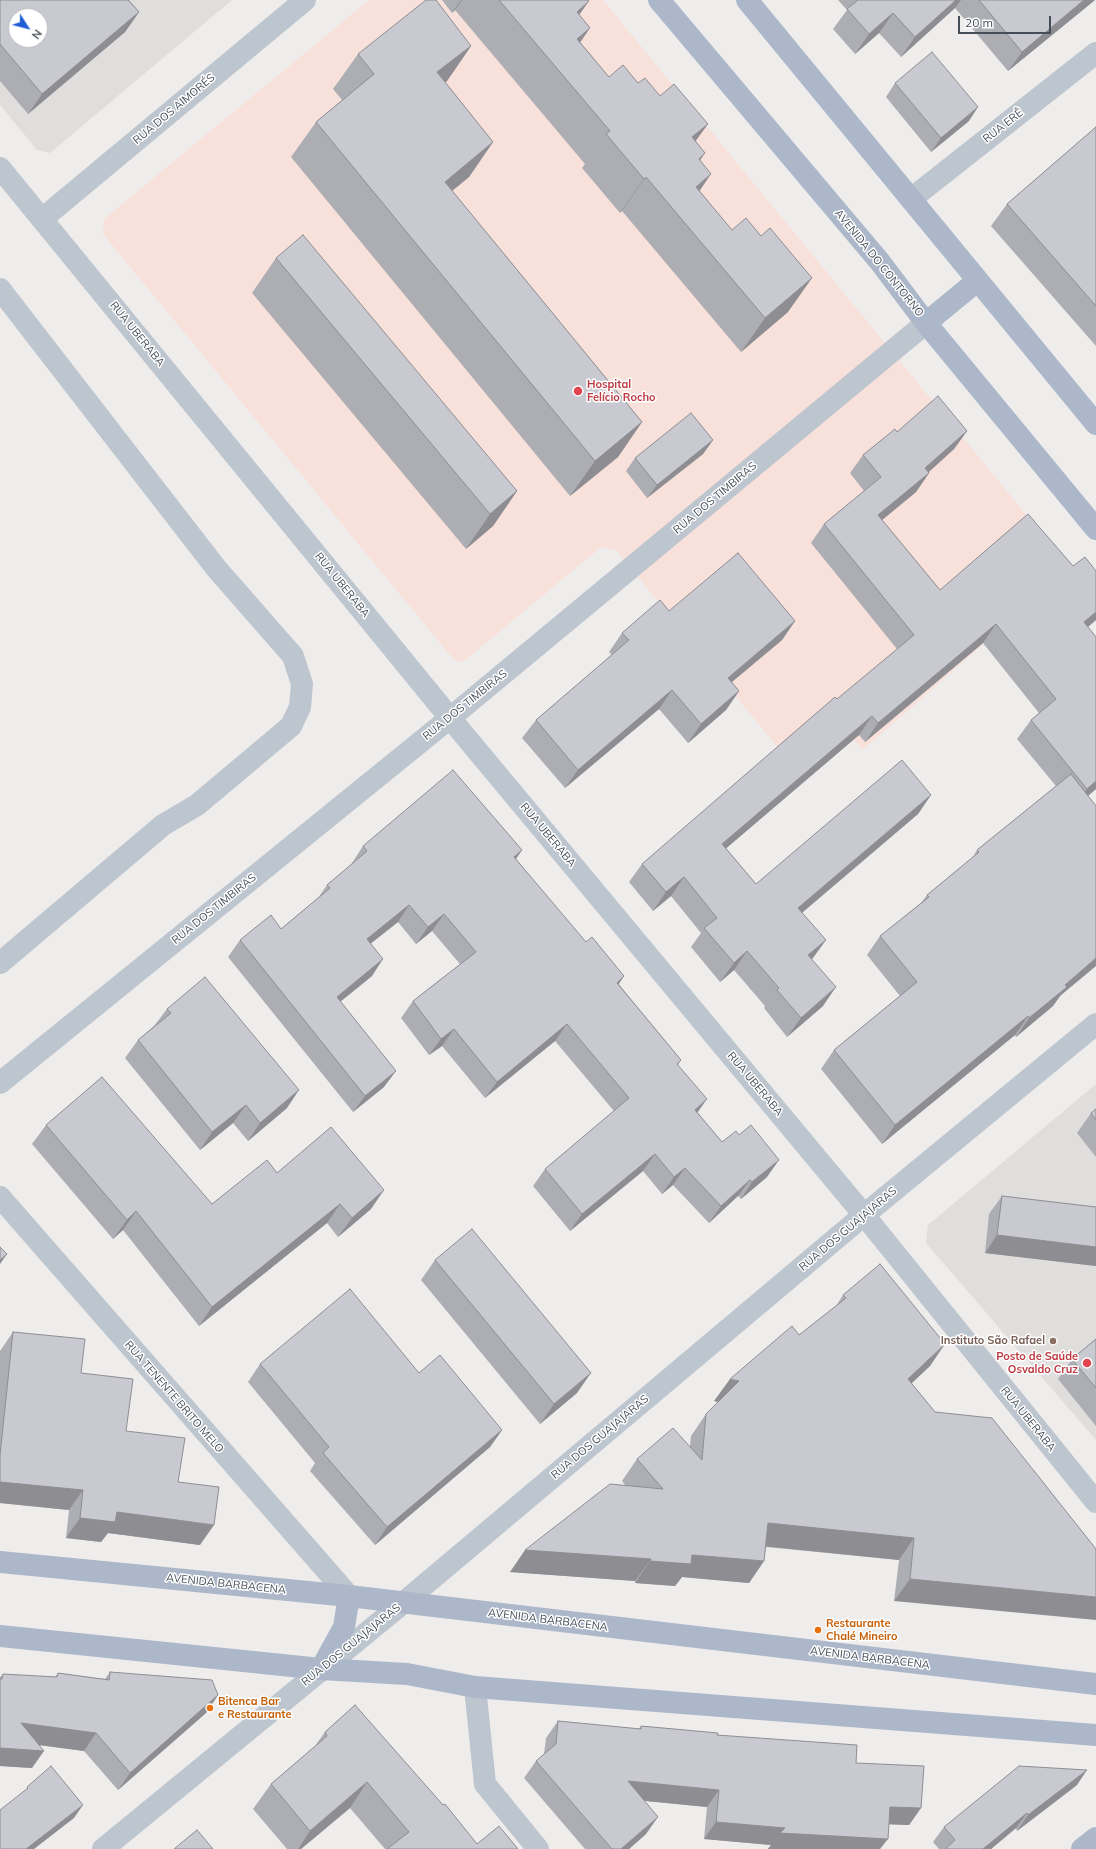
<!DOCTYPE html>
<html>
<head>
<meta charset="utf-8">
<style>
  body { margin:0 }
  #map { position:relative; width:1096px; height:1849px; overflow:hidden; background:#efecec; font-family:Mulish,sans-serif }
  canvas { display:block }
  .north { position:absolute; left:8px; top:8px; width:40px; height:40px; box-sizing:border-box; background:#fff; border:1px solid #b5b8bc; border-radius:50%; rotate:126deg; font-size:11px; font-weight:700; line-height:16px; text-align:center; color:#454d58 }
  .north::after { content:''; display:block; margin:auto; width:14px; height:18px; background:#1f5cd5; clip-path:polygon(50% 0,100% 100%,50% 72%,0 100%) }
  .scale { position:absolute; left:958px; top:16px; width:93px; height:18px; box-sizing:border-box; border:2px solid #454d58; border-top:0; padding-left:5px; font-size:12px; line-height:14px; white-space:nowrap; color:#454d58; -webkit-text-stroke:3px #fff; paint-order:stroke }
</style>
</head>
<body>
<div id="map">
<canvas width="1096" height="1849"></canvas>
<div class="north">N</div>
<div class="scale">20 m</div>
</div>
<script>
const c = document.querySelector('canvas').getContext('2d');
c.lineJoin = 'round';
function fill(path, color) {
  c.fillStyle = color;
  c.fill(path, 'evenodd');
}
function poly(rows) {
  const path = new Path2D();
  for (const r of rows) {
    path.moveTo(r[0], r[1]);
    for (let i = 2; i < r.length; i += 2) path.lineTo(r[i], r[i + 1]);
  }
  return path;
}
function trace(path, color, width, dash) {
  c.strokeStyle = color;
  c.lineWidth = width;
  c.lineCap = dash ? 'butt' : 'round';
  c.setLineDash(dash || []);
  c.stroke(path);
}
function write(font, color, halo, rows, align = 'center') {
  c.font = font + ' Mulish,sans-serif';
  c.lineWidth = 3;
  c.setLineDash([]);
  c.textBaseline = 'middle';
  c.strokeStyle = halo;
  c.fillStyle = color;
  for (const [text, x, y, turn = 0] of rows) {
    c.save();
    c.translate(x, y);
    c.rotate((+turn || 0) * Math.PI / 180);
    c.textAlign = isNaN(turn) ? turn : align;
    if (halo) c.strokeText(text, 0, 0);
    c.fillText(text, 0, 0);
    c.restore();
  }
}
const education = poly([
  [0,0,232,0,50,153,37,150,0,105],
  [16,16,40,16,40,40,16,40],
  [1096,1084,1096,1440,926,1243,928,1225]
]);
const medical = poly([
  [369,0,603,0,1070,568,863,750,826,708,778,748,616,550,601,547,463,662,454,660,103,234,104,219]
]);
const minor = poly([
  [0,168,450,718,864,1215,1096,1502],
  [911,199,1096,53],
  [42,219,305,0],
  [0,289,216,568,293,656,302,684,300,707,291,726,197,805,163,825,0,963],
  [0,1083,450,718,926,323],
  [0,1197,349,1596],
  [475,1687,485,1784,538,1849],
  [103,1849,403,1603,864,1215,1096,1024]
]);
const major = poly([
  [659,0,880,262,926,323,1096,529],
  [747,0,1096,424],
  [926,323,977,281],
  [0,1562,349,1596,1096,1684],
  [0,1636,321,1669,407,1674,475,1687,1096,1735],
  [321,1669,344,1627,349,1596],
  [1082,1849,1096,1838]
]);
const wall = poly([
  [0,0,129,0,139,12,125,32,28,114,0,81],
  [442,0,588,0,579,15,580,42,609,77,638,83,708,124,695,141,700,161,700,191,788,312,741,352,622,211,620,213,582,168,585,164,455,10,452,13],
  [838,0,1095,0,1008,71,955,8,901,57,879,33,855,54,833,29,847,10],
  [471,46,447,81,445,82,493,142,469,177,452,191,642,422,618,457,570,496,291,157,316,122,342,100,333,89,358,54],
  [895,83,969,121,931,152,886,97],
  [1096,127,1096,346,991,226,1007,204],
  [276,258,517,491,493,526,466,549,252,293],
  [967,431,954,449,929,472,929,473,916,492,882,520,940,590,1073,566,1096,571,1096,620,1088,627,1096,637,1096,789,1088,796,1060,996,1053,1006,1016,1037,1015,1035,882,1144,821,1069,834,1050,900,996,867,955,880,936,921,903,927,895,973,857,977,850,1056,786,1017,739,1031,720,1039,713,983,643,865,742,859,735,726,848,756,884,931,795,918,814,802,913,813,958,812,959,823,1006,787,1037,764,1008,765,1006,734,970,720,982,691,947,701,933,671,896,653,911,629,882,642,864,897,649,811,543,824,524,864,491,850,473,863,455,897,432],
  [713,440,703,454,647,498,626,471,635,458],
  [669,611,795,621,782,640,732,682,739,691,726,710,688,743,659,709,565,788,522,738,536,720,612,655,609,652,622,633],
  [363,846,522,850,516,859,681,1060,678,1065,698,1113,722,1142,767,1177,741,1199,738,1196,709,1223,673,1185,662,1194,643,1171,570,1231,533,1186,545,1169,614,1111,555,1041,485,1098,442,1046,429,1055,401,1018,413,1001,460,964,432,931,416,944,398,922,371,943,372,976,340,1002,384,1087,353,1112,228,957,240,940,281,929,318,898,327,885,352,864,352,863],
  [167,1009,287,1108,248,1141,233,1123,200,1150,125,1058,138,1040,154,1026],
  [1096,1109,1096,1157,1077,1133,1091,1113],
  [46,1125,212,1204,277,1173,371,1209,338,1237,327,1223,199,1326,123,1230,113,1239,32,1144],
  [1002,1196,1096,1207,1096,1266,985,1253,989,1214],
  [435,1260,577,1393,540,1424,421,1280],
  [843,1295,930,1366,911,1383,935,1412,1096,1549,894,1601,899,1560,766,1547,764,1561,749,1583,682,1577,675,1586,635,1583,635,1581,510,1572,625,1485,622,1481,637,1459,690,1446,691,1436,706,1414,718,1402,714,1401,836,1306],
  [13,1332,81,1373,126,1431,178,1482,200,1545,108,1533,101,1542,66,1538,69,1510,0,1503,0,1351],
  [1096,1339,1096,1426,1058,1379,1072,1359],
  [260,1364,419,1373,502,1430,490,1447,375,1545,310,1471,315,1463,248,1382],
  [110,1672,218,1695,206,1713,118,1790,84,1751,38,1745,32,1768,0,1766,0,1677,3,1674,55,1677,58,1673,105,1679],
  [558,1721,639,1729,641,1726,717,1735,856,1763,921,1808,909,1825,889,1824,880,1849,768,1849,771,1845,704,1839,707,1807,645,1801,646,1834,629,1849,585,1849,524,1778,536,1761,544,1754,546,1738],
  [325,1732,443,1805,477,1844,518,1849,385,1849,350,1808,301,1849,287,1849,253,1809,271,1784,315,1746],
  [1077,1785,1017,1831,1016,1828,991,1849,939,1849,933,1842,944,1827]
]);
const shadedWall = poly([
  [461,0,462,0,455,10,452,13],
  [956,0,961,0,955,8,901,57,915,37],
  [1084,0,1095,0,1008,71,1022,52],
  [589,1,565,35,577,12],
  [139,12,125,32,28,114,42,94],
  [893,13,879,33,855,54,869,34],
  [590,28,567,62,577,39],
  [471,46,447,81,413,107,437,72],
  [978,107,969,121,931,152,941,138],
  [708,124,684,157,692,137],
  [493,142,469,177,420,217,445,182],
  [705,153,682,187,699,159],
  [711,174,688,208,696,187],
  [646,177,622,211,620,213,644,179],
  [812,278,788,312,741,352,765,318],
  [642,422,618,457,570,496,595,461],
  [967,431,954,449,912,487,925,468],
  [713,440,703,454,647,498,657,485],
  [929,473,916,492,865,534,878,515],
  [517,491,493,526,466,549,490,514],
  [1096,612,1096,620,1071,641,1084,622],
  [795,621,782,640,715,696,728,678],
  [996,624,983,643,865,742,878,723],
  [672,690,659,709,565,788,578,770],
  [739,691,726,710,688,743,701,724],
  [872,716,859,735,709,863,722,844],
  [1096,781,1096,789,1074,807,1087,789],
  [931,795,918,814,785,927,798,908],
  [522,850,510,867,514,857],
  [684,877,671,896,653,911,666,892],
  [409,905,398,922,355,956,367,939],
  [444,914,432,931,416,944,428,927],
  [826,940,813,958,795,973,808,955],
  [747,951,734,970,720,982,734,963],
  [1096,958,1096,966,1060,996,1053,1006,1016,1037,1029,1018,1065,985],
  [383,959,372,976,325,1014,337,997],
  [624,976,613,993,617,983],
  [836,987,823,1006,787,1037,801,1018],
  [1028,1016,1015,1035,882,1144,895,1125],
  [567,1024,555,1041,485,1098,497,1082],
  [454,1029,442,1046,429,1055,441,1039],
  [396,1071,384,1087,353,1112,365,1096],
  [299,1090,287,1108,248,1141,260,1123],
  [707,1099,695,1116,695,1110],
  [246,1105,233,1123,200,1150,212,1132],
  [655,1154,643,1171,570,1231,582,1214],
  [779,1160,767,1177,741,1199,752,1182],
  [685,1168,673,1185,662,1194,674,1177],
  [750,1180,738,1196,709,1223,721,1206],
  [384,1190,371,1209,338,1237,352,1218],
  [340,1204,327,1223,199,1326,212,1307],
  [136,1211,123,1230,113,1239,127,1220],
  [997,1235,1096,1247,1096,1266,985,1253],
  [7,1254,0,1264,0,1260],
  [945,1344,930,1366,893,1401,908,1379],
  [591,1373,577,1393,540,1424,554,1404],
  [730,1379,739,1381,724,1403,714,1401],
  [502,1430,490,1447,375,1545,387,1527],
  [0,1482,83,1490,69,1510,0,1503],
  [117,1512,214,1525,200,1545,108,1533,101,1542,66,1538,80,1518],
  [768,1523,914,1538,899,1560,752,1545],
  [525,1550,651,1559,635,1581,510,1572],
  [692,1555,764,1561,749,1583,682,1577,675,1586,635,1583,650,1561],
  [910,1579,1096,1597,1096,1620,894,1601],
  [218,1695,206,1713,118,1790,130,1773],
  [21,1723,96,1733,84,1751,9,1741],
  [0,1748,44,1751,32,1768,0,1766],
  [1087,1770,1077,1785,1017,1831,1028,1815],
  [628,1781,719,1790,707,1807,616,1798],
  [367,1782,350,1808,301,1849,298,1849,310,1831],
  [83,1805,74,1818,34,1849,26,1849],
  [890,1807,921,1808,909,1825,878,1824],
  [1027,1813,1016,1828,991,1849,983,1849],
  [658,1817,646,1834,629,1849,621,1849],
  [716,1822,785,1828,888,1839,880,1849,768,1849,771,1845,704,1839]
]);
const building = poly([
  [0,0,128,0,139,12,42,94,0,44,0,0],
  [16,16,40,16,40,40,16,40,16,16],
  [426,0,436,0,471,46,437,72,493,142,445,182,642,422,595,461,316,122,374,74,358,54,426,0],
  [499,0,588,0,589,1,577,12,590,28,577,39,609,77,623,65,638,83,645,78,660,96,674,84,708,124,692,137,705,153,699,159,711,174,696,187,732,230,746,218,761,236,770,228,812,278,765,318,646,177,644,179,606,134,610,131,499,0],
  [858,0,956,0,915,37,893,13,869,34,847,9,858,0],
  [979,0,1084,0,1022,52,979,0],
  [932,52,978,107,941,138,895,83,932,52],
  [1096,127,1096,306,1007,204,1096,127],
  [303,235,517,491,490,514,276,258,303,235],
  [938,396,967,431,925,468,929,473,878,515,940,590,1028,514,1073,566,1085,557,1096,571,1096,612,1084,622,1096,637,1096,781,1087,789,1031,720,1056,699,996,624,878,723,872,716,722,844,756,884,902,760,931,795,798,908,826,940,808,955,836,987,801,1018,777,990,779,988,747,951,734,963,704,928,717,918,684,877,666,892,642,864,835,697,837,699,914,635,824,524,881,477,863,455,895,429,897,432,938,396],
  [691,413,713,440,657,485,635,458,691,413],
  [738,553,795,621,728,678,739,691,701,724,672,690,578,770,536,720,629,640,622,633,660,600,669,611,738,553],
  [453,770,522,850,514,857,586,942,592,937,624,976,617,983,681,1060,677,1064,707,1099,695,1110,722,1142,736,1131,739,1135,751,1125,779,1160,752,1182,750,1180,721,1206,685,1168,674,1177,655,1154,582,1214,545,1169,629,1098,567,1024,497,1082,454,1029,441,1039,413,1001,476,952,444,914,428,927,409,905,367,939,383,959,337,997,396,1071,365,1096,240,940,271,915,281,929,330,888,327,885,367,851,363,846,453,770],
  [1071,774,1096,806,1096,958,1065,985,1067,987,1029,1018,1028,1016,895,1125,834,1050,917,982,880,936,929,897,927,895,979,852,977,850,1071,774],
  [205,977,299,1090,260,1123,246,1105,212,1132,138,1040,171,1013,167,1009,205,977],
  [102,1077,212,1204,267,1160,277,1173,331,1127,384,1190,352,1218,340,1204,212,1307,136,1211,127,1220,46,1125,102,1077],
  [1096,1109,1096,1120,1091,1113,1096,1109],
  [1002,1196,1096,1207,1096,1247,997,1235,1002,1196],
  [472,1229,591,1373,554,1404,435,1260,472,1229],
  [0,1247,7,1254,0,1260,0,1247],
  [880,1264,945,1344,908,1379,935,1412,992,1418,1096,1549,1096,1597,910,1579,914,1538,768,1523,764,1561,692,1555,691,1564,650,1561,651,1559,525,1550,610,1484,663,1489,637,1459,673,1428,702,1460,706,1414,739,1381,730,1379,792,1326,799,1335,846,1298,843,1295,880,1264],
  [350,1289,419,1373,440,1355,502,1430,387,1527,323,1453,329,1447,260,1364,350,1289],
  [13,1332,85,1339,81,1373,133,1379,126,1431,185,1438,178,1482,219,1487,214,1525,117,1512,115,1522,80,1518,83,1490,0,1482,0,1455,13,1332],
  [1096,1339,1096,1388,1072,1359,1096,1339],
  [110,1672,212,1680,218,1695,130,1773,96,1733,21,1723,44,1751,0,1748,0,1679,2,1679,3,1674,57,1677,58,1673,109,1680,110,1672],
  [355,1705,443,1805,445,1804,477,1844,499,1826,518,1849,387,1849,409,1832,367,1782,310,1831,271,1784,327,1736,325,1732,355,1705],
  [558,1721,641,1729,641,1726,718,1733,717,1735,857,1745,856,1763,924,1766,921,1808,890,1807,888,1839,780,1833,785,1828,716,1822,719,1790,628,1781,658,1817,621,1849,612,1849,536,1761,556,1744,558,1721],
  [51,1766,83,1805,26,1849,0,1849,0,1810,28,1788,27,1787,51,1766],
  [1019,1766,1087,1770,1028,1815,1027,1813,983,1849,945,1849,955,1840,944,1827,1019,1766],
  [197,1830,213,1849,174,1849,197,1830]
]);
const markers = [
  [578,391,5,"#e0444e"],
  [1053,1341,4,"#8d6e63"],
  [1087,1363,5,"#e0444e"],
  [818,1630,4,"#e8710a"],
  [210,1708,4,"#e8710a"]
];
const streetNames = [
  ["RUA DOS AIMORÉS",174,109,-40],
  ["RUA ERÊ",1003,126,-38],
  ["AVENIDA DO CONTORNO",879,263,51],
  ["RUA UBERABA",137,334,51],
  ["RUA DOS TIMBIRAS",715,498,-40],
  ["RUA UBERABA",342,585,51],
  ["RUA DOS TIMBIRAS",465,705,-39],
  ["RUA UBERABA",548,835,50],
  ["RUA DOS TIMBIRAS",214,909,-39],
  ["RUA UBERABA",755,1084,50],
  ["RUA DOS GUAJAJARAS",848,1229,-40],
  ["RUA TENENTE BRITO MELO",174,1397,49],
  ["RUA UBERABA",1028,1419,51],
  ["RUA DOS GUAJAJARAS",600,1437,-40],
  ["AVENIDA BARBACENA",226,1584,6],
  ["AVENIDA BARBACENA",548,1620,7],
  ["RUA DOS GUAJAJARAS",351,1645,-39],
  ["AVENIDA BARBACENA",870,1658,7]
];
const healthNames = [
  ["Hospital",587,385],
  ["Felício Rocho",587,398],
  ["Posto de Saúde",1078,1357,"right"],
  ["Osvaldo Cruz",1078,1370,"right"]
];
const educationNames = [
  ["Instituto São Rafael",1045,1341]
];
const foodNames = [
  ["Restaurante",826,1624],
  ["Chalé Mineiro",826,1637],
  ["Bitenca Bar",218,1702],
  ["e Restaurante",218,1715]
];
fill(education, '#e0dddd');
fill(medical, '#f9e1db');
trace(minor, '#bdc5ce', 22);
trace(major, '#acb8ca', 22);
fill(wall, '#adaeb4');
fill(shadedWall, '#8d8d92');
fill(building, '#c9cad1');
trace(building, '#8d8d92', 1);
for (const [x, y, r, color] of markers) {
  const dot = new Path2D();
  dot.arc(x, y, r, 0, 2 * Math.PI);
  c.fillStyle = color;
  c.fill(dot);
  trace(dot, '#fff', 1.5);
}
write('11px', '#454d58', '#fff', streetNames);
write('bold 11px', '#be3a42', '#fff', healthNames, 'left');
write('bold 11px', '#785e54', '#fff', educationNames, 'right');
write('bold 11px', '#c56008', '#fff', foodNames, 'left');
</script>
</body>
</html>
